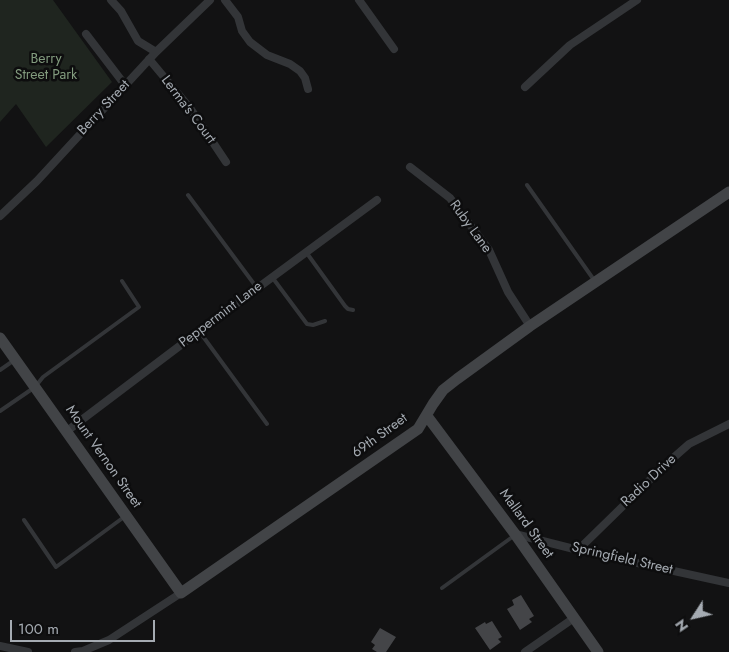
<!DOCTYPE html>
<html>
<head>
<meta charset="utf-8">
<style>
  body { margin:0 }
  #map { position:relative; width:729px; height:652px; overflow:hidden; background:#121213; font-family:Jost,sans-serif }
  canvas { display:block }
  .north { position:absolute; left:669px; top:592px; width:50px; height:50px; -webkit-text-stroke:4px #0d0d0e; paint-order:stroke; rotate:235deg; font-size:14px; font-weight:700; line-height:20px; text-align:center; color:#a5abb2 }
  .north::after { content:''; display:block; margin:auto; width:18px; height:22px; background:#a5abb2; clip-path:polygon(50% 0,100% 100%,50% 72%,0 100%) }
  .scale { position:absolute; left:10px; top:620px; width:145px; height:22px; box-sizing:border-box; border:2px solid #a5abb2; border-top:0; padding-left:6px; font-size:15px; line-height:18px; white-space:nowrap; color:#a5abb2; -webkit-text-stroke:4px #0d0d0e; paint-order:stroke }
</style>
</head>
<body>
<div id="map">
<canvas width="729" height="652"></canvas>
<div class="north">N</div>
<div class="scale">100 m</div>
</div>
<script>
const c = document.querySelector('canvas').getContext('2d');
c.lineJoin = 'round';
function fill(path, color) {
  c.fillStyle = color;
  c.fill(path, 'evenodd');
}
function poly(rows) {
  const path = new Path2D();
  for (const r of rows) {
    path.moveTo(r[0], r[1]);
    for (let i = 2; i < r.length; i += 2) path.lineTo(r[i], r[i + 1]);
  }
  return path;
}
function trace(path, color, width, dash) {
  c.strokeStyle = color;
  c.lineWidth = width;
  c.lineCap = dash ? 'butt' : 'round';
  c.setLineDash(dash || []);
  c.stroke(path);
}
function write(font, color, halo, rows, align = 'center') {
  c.font = font + ' Jost,sans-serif';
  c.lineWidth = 5;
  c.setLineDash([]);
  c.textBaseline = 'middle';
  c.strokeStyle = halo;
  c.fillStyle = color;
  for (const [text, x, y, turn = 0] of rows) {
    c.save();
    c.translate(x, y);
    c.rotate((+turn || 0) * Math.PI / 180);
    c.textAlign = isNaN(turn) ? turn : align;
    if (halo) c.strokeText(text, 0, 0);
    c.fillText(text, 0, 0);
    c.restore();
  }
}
const green = poly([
  [0,0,53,0,112,82,46,147,16,104,0,122]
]);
const building = poly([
  [521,595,534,616,529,619,532,622,520,630,507,609,514,605,512,600],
  [492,621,502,637,498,639,501,642,490,650,475,628,485,622,486,624],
  [380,628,396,637,386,652,377,652,372,649,375,645,371,642]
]);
const lane = poly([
  [527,185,594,280],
  [188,195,257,288],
  [306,252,345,306,348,309,353,310],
  [272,277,307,324,313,325,325,321],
  [199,331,267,424],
  [0,370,13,361],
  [0,411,35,387,43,377,139,307,122,281],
  [24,520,56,567,124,517],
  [442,588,515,535]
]);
const street = poly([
  [111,0,121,11,138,41,156,52],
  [225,0,238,17,242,31,250,42,267,55,290,64,300,71,305,78,308,89],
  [359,0,394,49],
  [86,34,125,85],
  [149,59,190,108,226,162],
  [525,87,570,45,637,0],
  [410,167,450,198,489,250,508,292,530,326],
  [0,216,37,181,156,52,210,0],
  [67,431,202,329,377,200],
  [515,534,578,550,729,583],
  [578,550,664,466,689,444,729,424],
  [0,646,28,652],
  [75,652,83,651,109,640,181,593],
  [525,652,574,618]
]);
const secondary = poly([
  [0,338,181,593,418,429,433,404,443,390,457,379,530,326,729,192],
  [427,416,515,534,598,652]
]);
const parkNames = [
  ["Berry",46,60],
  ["Street Park",46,76]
];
const streetNames = [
  ["Berry Street",104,108,-47],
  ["Lerma's Court",188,110,53],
  ["Ruby Lane",470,227,54],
  ["Peppermint Lane",221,315,-37],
  ["69th Street",380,436,-36],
  ["Mount Vernon Street",103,457,55],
  ["Radio Drive",649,481,-43],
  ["Mallard Street",526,524,54],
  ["Springfield Street",622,559,13]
];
fill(green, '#1f251f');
fill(building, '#444548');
trace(lane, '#333538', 4);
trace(street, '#333538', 8);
trace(secondary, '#424447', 11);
write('14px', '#829b7e', '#0d0d0e', parkNames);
write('14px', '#a5abb2', '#0d0d0e', streetNames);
</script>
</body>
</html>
